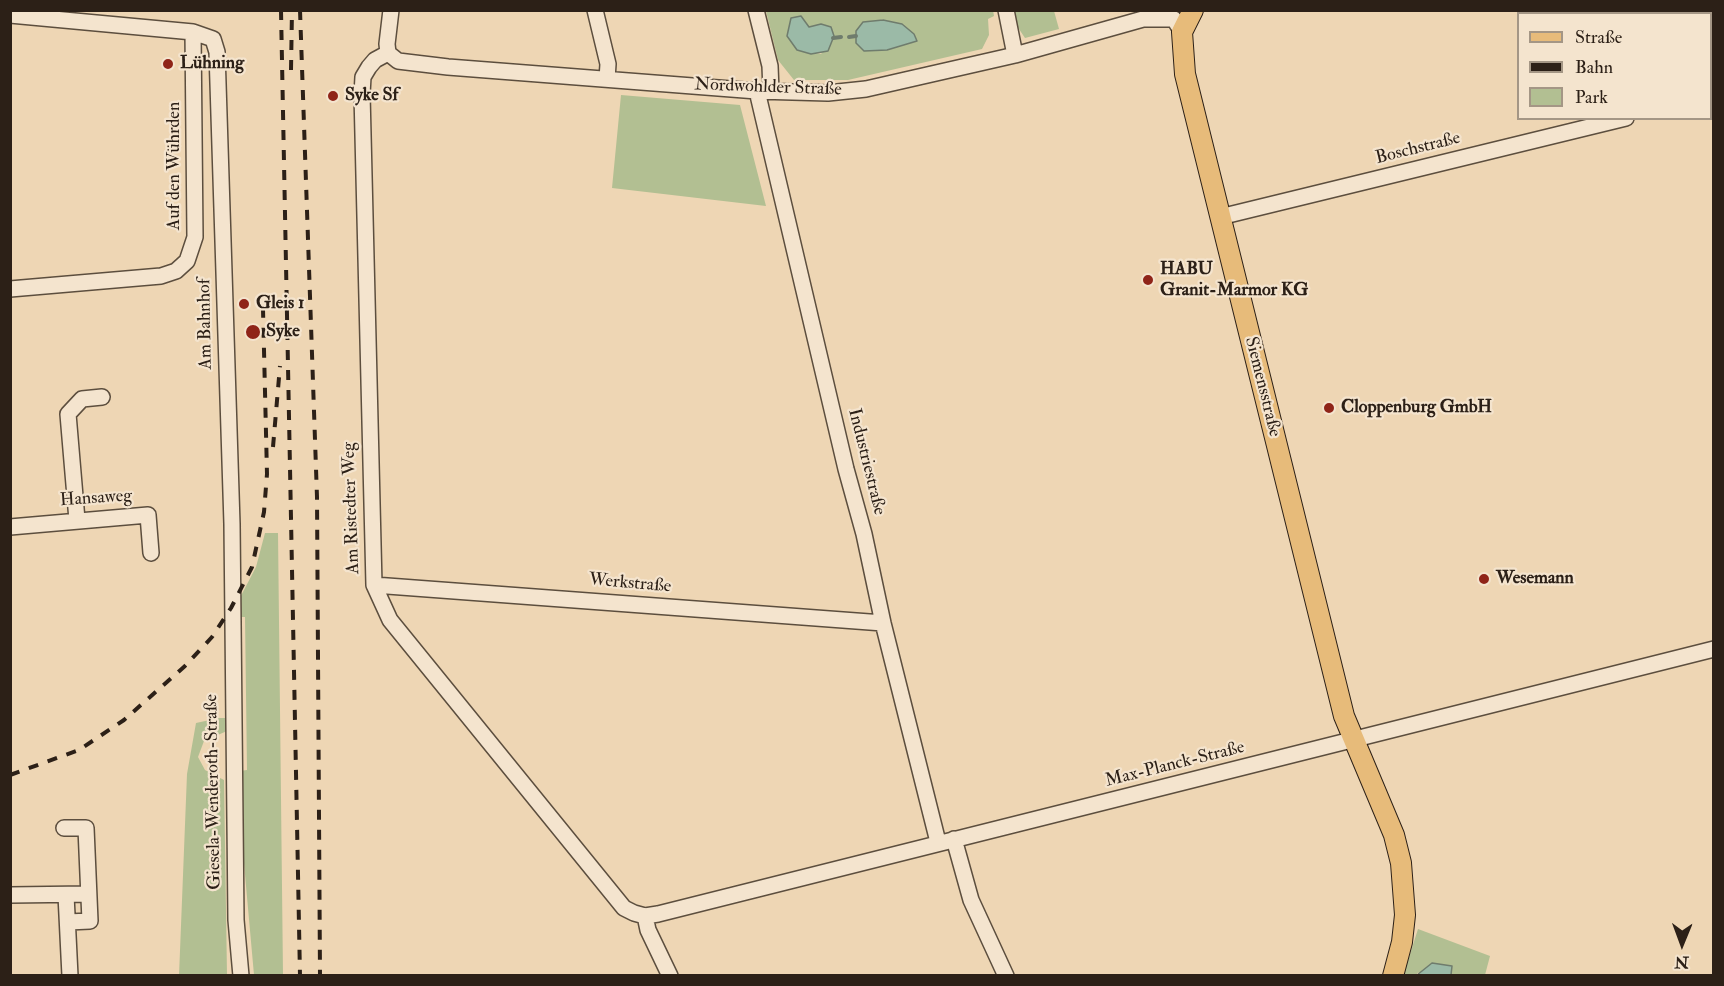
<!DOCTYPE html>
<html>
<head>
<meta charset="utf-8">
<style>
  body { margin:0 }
  #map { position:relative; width:1724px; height:986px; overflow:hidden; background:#eed6b4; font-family:"IM FELL Double Pica",serif }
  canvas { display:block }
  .frame { position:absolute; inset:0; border:12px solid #2c2017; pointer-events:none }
  .legend { position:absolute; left:1517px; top:12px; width:195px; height:108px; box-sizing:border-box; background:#f4e4ce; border:2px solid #a49685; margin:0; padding:8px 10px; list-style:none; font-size:18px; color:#2c2017 }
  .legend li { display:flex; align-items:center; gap:12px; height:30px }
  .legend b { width:30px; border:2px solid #a49685 }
  .north { position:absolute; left:1652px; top:914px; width:60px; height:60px; -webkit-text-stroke:4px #f4e4ce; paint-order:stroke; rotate:181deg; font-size:16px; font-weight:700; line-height:24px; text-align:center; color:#2c2017 }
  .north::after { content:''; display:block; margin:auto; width:21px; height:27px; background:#2c2017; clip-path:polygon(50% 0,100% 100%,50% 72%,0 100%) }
</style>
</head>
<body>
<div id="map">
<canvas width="1724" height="986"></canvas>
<div class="frame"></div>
<ul class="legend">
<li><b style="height:8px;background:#e7bb7a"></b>Straße</li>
<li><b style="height:8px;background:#2c2017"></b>Bahn</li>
<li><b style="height:16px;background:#b2bf92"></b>Park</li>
</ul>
<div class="north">N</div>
</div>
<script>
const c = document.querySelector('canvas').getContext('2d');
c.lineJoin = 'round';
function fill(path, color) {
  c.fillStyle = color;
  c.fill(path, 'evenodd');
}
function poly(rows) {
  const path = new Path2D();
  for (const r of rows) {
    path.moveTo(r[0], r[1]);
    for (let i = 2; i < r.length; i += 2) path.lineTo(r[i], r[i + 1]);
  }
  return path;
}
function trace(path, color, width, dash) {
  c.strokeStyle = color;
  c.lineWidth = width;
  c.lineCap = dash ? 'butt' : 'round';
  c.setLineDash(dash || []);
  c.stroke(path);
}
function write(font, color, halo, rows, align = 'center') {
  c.font = font + ' "IM FELL Double Pica",serif';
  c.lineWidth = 4.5;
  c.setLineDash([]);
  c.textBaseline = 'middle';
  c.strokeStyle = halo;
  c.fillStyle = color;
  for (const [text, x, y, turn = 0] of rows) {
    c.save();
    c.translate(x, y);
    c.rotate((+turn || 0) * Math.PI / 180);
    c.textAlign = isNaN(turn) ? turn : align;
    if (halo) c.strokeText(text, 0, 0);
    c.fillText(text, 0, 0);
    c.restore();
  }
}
const green = poly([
  [993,10,994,16,988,19,989,35,982,49,848,80,794,80,778,60,766,11],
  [883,20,902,24,917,41,887,50,863,22],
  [821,24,831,27,834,36,821,54,797,50],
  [1011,11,1054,11,1059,29,1025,38,1013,20],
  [621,95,740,105,766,206,612,188],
  [265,533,278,533,283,975,254,975,241,830,240,771,247,770,245,617,236,617,233,611,256,567],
  [219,718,227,718,227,731,204,741,198,757,205,770,224,780,227,975,179,976,187,774,196,723],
  [1418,929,1490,956,1485,975,1451,975,1452,966,1417,973,1417,975,1403,976]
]);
const water = poly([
  [801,16,809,27,821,24,831,27,834,36,828,51,811,54,797,50,787,36,791,18,801,16],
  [883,20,902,24,914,34,917,41,887,50,864,51,856,43,856,31,863,22,883,20],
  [1432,963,1452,966,1451,975,1417,975,1432,963]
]);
const stream = poly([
  [849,37,856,36],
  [833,38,841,37]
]);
const minor = poly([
  [595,10,608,64,607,79],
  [756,10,770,66,771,91],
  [1006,10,1015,55],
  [10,15,193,32,213,39,217,52,232,524,236,920,241,976],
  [388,53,375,60,369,67,363,77,362,94,374,585,390,620,624,908,634,913,645,916,658,914,1714,649],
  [388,53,398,61,448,67,757,91,828,93,866,89,1015,55,1143,19,1174,19,1182,32],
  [388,53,387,44,391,10],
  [757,91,846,469,864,534,883,623,938,842],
  [1710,98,1714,97],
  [1220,217,1626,118],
  [10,289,161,276,176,271,187,261,195,237,193,32],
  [77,520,68,414,82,399,102,397],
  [10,527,148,515,151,553],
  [374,585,883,623],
  [64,828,86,828,90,921,68,922],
  [954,839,971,900,1006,976],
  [10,895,88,894],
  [66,895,70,976],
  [645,916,648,930,670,976]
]);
const major = poly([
  [1193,10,1182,32,1185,74,1344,716,1394,835,1401,863,1405,915,1402,942,1393,976]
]);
const rail = poly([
  [281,10,300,976],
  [300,10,317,497,320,976],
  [291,70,292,10],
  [273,447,280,366],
  [10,775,79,750,124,720,185,666,212,637,231,608,252,567,264,512,267,474,263,309]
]);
const markers = [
  [168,64,6,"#8f2418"],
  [333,96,6,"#8f2418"],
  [1148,280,6,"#8f2418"],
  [244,304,6,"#8f2418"],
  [253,332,8,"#8f2418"],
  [1329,408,6,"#8f2418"],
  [1484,579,6,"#8f2418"]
];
const poiNames = [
  ["Lühning",180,64],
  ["Syke Sf",345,96],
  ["HABU",1160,270],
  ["Granit-Marmor KG",1160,291],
  ["Gleis 1",256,304],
  ["Syke",266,332],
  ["Cloppenburg GmbH",1341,408],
  ["Wesemann",1496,579]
];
const streetNames = [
  ["Nordwohlder Straße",768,88,2],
  ["Boschstraße",1418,149,-14],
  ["Auf den Wührden",175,166,-90],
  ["Am Bahnhof",206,324,-91],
  ["Siemensstraße",1262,387,76],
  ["Industriestraße",866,462,76],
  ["Hansaweg",96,499,-4],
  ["Am Ristedter Weg",352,508,-92],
  ["Werkstraße",630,584,5],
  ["Max-Planck-Straße",1175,765,-14],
  ["Giesela-Wenderoth-Straße",214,792,-91]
];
fill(green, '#b2bf92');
fill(water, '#9bbaa7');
trace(water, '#6f7c6d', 1.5);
trace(stream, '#6f7c6d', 4);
trace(minor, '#5c4e3e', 18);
trace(major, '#2c2017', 22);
trace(minor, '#f4e4ce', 15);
trace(major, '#e7bb7a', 20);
trace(rail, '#2c2017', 4, [10, 10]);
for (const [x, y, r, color] of markers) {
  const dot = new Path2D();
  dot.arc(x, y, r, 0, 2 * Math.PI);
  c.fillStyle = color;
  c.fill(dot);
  trace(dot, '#f4e4ce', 2);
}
write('bold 18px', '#2c2017', '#f4e4ce', poiNames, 'left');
write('18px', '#2c2017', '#f4e4ce', streetNames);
</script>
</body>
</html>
